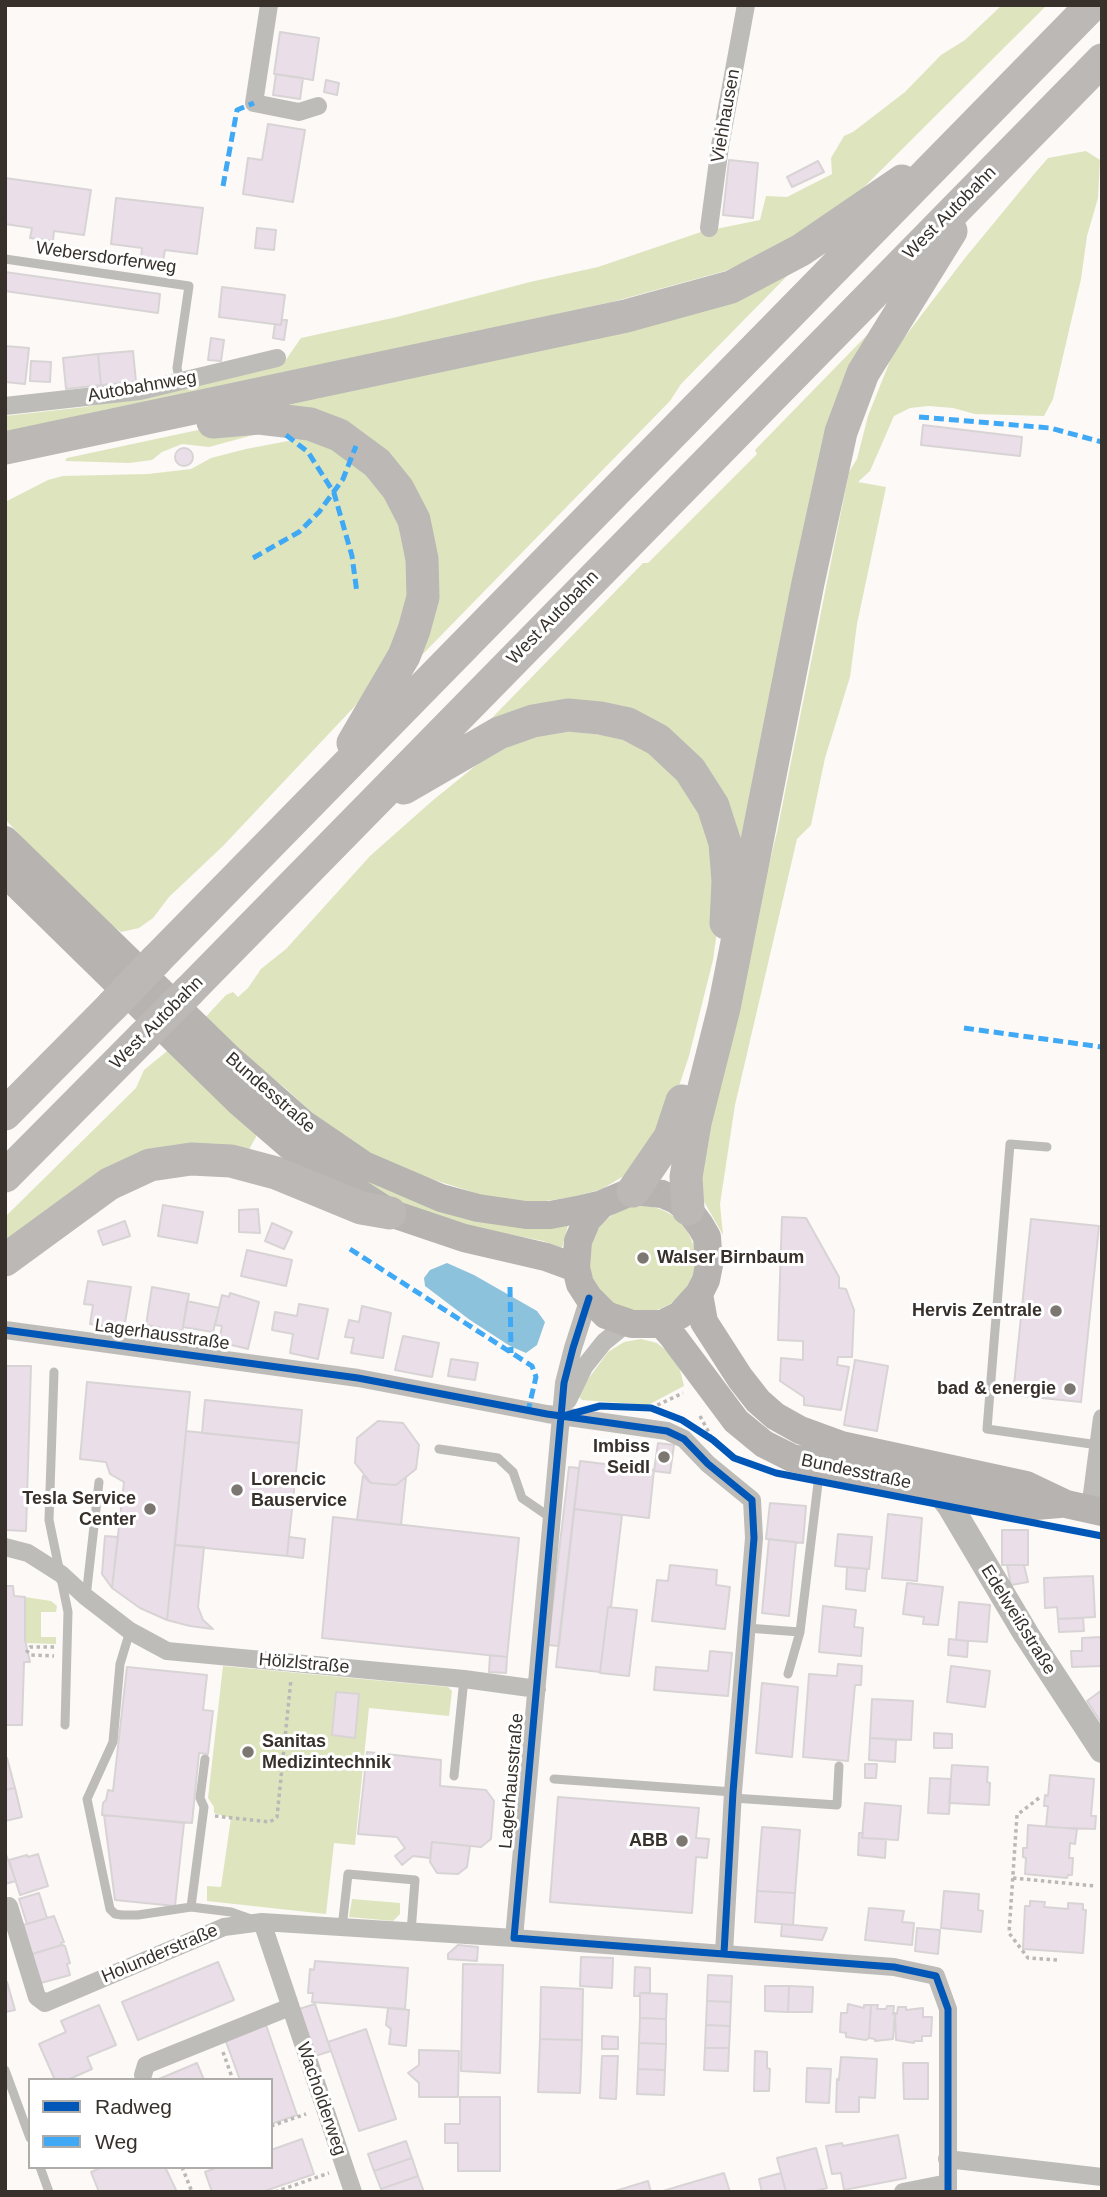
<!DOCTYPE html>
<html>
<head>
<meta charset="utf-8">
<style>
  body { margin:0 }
  #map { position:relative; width:1107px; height:2197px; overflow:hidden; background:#fcf9f7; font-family:Helvetica,sans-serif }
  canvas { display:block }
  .frame { position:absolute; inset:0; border:7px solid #38312b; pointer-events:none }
  .legend { position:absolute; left:28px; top:2078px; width:245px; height:91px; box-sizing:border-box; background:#fff; border:2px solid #afadaa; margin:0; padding:9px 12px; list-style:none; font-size:21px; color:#38312b }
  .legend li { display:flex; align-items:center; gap:14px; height:35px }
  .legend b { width:35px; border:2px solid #afadaa }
</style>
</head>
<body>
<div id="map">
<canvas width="1107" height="2197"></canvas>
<div class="frame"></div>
<ul class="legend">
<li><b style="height:9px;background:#0057b8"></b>Radweg</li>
<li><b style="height:9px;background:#3fa9f5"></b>Weg</li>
</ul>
</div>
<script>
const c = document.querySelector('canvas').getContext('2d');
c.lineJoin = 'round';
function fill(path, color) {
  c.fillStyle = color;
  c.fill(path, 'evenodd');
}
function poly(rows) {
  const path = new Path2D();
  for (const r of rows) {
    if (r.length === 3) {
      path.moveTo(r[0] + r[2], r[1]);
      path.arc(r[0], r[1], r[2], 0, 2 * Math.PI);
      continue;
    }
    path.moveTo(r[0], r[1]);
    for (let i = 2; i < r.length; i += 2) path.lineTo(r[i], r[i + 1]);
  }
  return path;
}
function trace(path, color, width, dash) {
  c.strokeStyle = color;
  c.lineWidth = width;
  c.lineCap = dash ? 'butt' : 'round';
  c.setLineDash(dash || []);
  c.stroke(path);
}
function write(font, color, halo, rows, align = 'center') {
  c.font = font + ' Helvetica,sans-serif';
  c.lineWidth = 6;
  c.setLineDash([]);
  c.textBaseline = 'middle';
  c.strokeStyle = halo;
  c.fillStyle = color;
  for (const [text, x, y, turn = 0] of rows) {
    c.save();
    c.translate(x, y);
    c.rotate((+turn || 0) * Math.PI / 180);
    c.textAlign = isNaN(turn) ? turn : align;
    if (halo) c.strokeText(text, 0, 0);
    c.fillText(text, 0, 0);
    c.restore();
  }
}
const green = poly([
  [1002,5,1047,5,848,203,789,243,725,271,612,302,5,434,5,416,85,407,200,385,283,364,301,338,397,317,530,282,598,267,701,232,760,220,766,196,787,197,832,174,831,158,844,136,853,132,905,92,941,55,965,40],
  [1086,151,1100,160,1098,198,1087,236,1081,279,1053,399,1044,416,975,414,953,408,929,406,910,408,894,416,870,471,858,482,886,487,857,624,850,677,825,758,811,825,797,839,735,1105,720,1204,723,1235,702,1198,698,1152,777,832,849,472,857,459,868,416,894,351,965,258,1035,173,1048,158],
  [791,272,681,384,670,401,420,657,407,485,267,409],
  [868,334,743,859,682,744,488,722,643,563,648,563,757,454,755,450],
  [279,428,209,447,182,444,162,452,152,460,129,463,65,461,67,458,198,430],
  [314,436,357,458,400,513,411,599,387,663,355,706,223,846,169,897,153,918,139,928,121,932,86,907,5,819,5,502,48,480,63,476,148,474,191,469,211,458,246,449],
  [544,727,630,734,678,772,710,826,718,924,713,960,689,1056,674,1101,627,1174,602,1189,573,1197,532,1203,488,1197,419,1175,374,1155,326,1125,284,1087,201,1022,226,995,233,992,238,997,248,988,261,969,286,949,370,856,432,801,479,763],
  [172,1047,255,1125,256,1137,247,1153,219,1150,5,1249,5,1217,136,1088,144,1070],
  [353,1173,380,1187,422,1204,568,1225,562,1248,543,1241,477,1228,388,1199],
  [642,1259,53],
  [641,1339,657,1343,673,1356,680,1370,684,1386,648,1405,582,1400,579,1397,580,1390,608,1352,624,1342],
  [25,1597,51,1601,57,1606,56,1612,41,1612,41,1637,56,1637,56,1644,25,1643],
  [223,1666,448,1687,452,1691,449,1716,369,1708,355,1845,334,1843,326,1914,207,1901,207,1886,221,1887,231,1818,214,1813,214,1807,208,1798],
  [352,1899,400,1903,400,1914,393,1921,349,1917]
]);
const water = poly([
  [447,1263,474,1275,537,1311,545,1322,537,1345,526,1353,510,1346,470,1320,425,1286,424,1278,430,1270]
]);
const building = poly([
  [280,32,319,38,313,80,274,74,280,32],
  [276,74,303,78,300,99,273,95,276,74],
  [326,80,339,83,337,95,324,92,326,80],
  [268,124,305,130,293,202,243,194,248,158,262,160,268,124],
  [729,160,758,163,753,218,723,215,729,160],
  [818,161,824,172,792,187,787,177,818,161],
  [5,178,91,190,84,235,54,231,53,241,30,238,32,228,5,224,5,178],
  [116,198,203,208,197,254,165,250,163,261,141,259,142,248,111,244,116,198],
  [257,228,276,230,274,250,255,248,257,228],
  [5,272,160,294,158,313,5,291,5,272],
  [222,287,285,295,281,325,219,317,222,287],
  [282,320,287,320,284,340,273,338,275,324,281,325,282,320],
  [211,338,224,340,221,361,208,360,211,338],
  [5,346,29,348,25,384,5,382,5,346],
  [133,351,136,382,101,385,98,354,133,351],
  [98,354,101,385,66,389,63,358,98,354],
  [31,361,51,362,50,382,30,381,31,361],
  [923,425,1022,437,1020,456,921,445,923,425],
  [184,457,9],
  [163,1205,203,1212,197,1243,158,1236,163,1205],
  [258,1209,260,1233,239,1232,239,1210,258,1209],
  [782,1217,806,1218,839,1277,839,1288,846,1289,854,1310,852,1357,838,1357,837,1365,849,1367,841,1410,804,1405,804,1397,780,1381,781,1358,803,1360,803,1341,778,1340,782,1217],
  [1031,1219,1099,1226,1081,1402,1013,1395,1031,1219],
  [125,1221,130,1236,103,1245,98,1231,125,1221],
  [272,1223,292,1232,284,1249,265,1241,272,1223],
  [247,1250,292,1260,286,1286,241,1276,247,1250],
  [88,1281,131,1287,124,1329,90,1324,93,1305,84,1304,88,1281],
  [152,1287,189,1294,182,1332,146,1325,152,1287],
  [230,1293,259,1302,248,1349,219,1342,222,1326,215,1325,222,1295,229,1297,230,1293],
  [187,1301,219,1308,213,1332,183,1327,187,1301],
  [299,1304,328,1309,318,1359,290,1353,293,1334,272,1330,275,1312,297,1316,299,1304],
  [362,1306,391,1313,383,1358,351,1353,354,1338,345,1337,349,1320,359,1322,362,1306],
  [403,1336,439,1343,432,1377,395,1370,403,1336],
  [451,1359,478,1363,475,1380,448,1376,451,1359],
  [855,1360,888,1366,877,1431,844,1425,855,1360],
  [5,1366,31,1366,26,1531,5,1530,5,1366],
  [87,1382,190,1392,167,1620,140,1608,112,1588,124,1482,110,1474,106,1462,80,1459,87,1382],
  [205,1400,302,1410,299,1443,202,1433,205,1400],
  [378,1421,403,1423,419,1445,416,1469,396,1485,371,1483,355,1463,357,1438,378,1421],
  [186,1431,299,1443,287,1556,175,1545,186,1431],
  [658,1443,674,1445,670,1473,654,1471,658,1443],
  [580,1461,654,1470,649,1518,574,1509,580,1461],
  [569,1467,579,1468,559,1646,548,1645,569,1467],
  [363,1476,371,1483,396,1485,406,1477,401,1525,357,1520,363,1476],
  [770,1503,806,1506,803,1543,766,1539,770,1503],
  [574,1509,622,1515,611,1607,608,1607,600,1672,556,1667,574,1509],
  [888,1514,922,1518,917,1581,882,1578,888,1514],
  [333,1517,519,1538,507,1657,322,1638,333,1517],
  [1002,1530,1028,1530,1028,1565,1002,1565,1002,1530],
  [838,1534,872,1537,869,1569,835,1566,838,1534],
  [105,1536,118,1537,112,1588,102,1574,105,1536],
  [289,1537,305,1539,303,1558,287,1556,289,1537],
  [769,1539,796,1542,789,1616,762,1613,769,1539],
  [175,1545,204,1547,198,1607,203,1620,213,1629,190,1626,167,1620,175,1545],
  [670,1565,717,1570,716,1585,730,1587,725,1629,652,1621,657,1580,668,1581,670,1565],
  [1007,1565,1024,1565,1028,1582,1011,1585,1007,1565],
  [847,1567,867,1569,865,1591,846,1589,847,1567],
  [1093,1576,1095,1617,1058,1619,1057,1607,1045,1608,1044,1578,1093,1576],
  [907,1583,943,1587,938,1625,923,1624,924,1617,903,1614,907,1583],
  [5,1586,13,1586,14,1596,25,1597,25,1640,30,1662,24,1662,22,1725,5,1725,5,1586],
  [959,1602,990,1605,987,1642,956,1640,959,1602],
  [823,1606,856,1610,854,1627,863,1628,861,1656,819,1652,823,1606],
  [608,1607,637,1610,629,1676,600,1673,608,1607],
  [1083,1618,1084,1631,1059,1632,1058,1619,1083,1618],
  [1102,1637,1102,1666,1072,1667,1071,1651,1082,1651,1082,1638,1102,1637],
  [949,1639,968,1641,967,1657,948,1655,949,1639],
  [710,1651,732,1653,728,1696,654,1690,656,1667,708,1671,710,1651],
  [490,1655,507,1657,506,1673,489,1672,490,1655],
  [838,1664,862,1666,861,1685,855,1685,848,1761,803,1757,809,1674,837,1676,838,1664],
  [951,1666,990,1671,985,1707,947,1702,951,1666],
  [127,1667,207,1675,203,1710,213,1711,208,1754,199,1753,192,1823,102,1815,103,1803,106,1800,108,1790,113,1791,127,1667],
  [762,1683,798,1687,792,1757,756,1753,762,1683],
  [1102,1690,1102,1724,1087,1701,1102,1690],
  [336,1692,359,1694,355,1738,332,1735,336,1692],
  [872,1699,913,1701,911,1740,870,1738,872,1699],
  [934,1733,952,1734,952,1748,934,1748,934,1733],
  [870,1738,896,1740,895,1762,869,1760,870,1738],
  [367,1752,441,1760,440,1786,486,1790,494,1801,491,1839,481,1847,432,1842,430,1858,413,1856,402,1865,395,1856,405,1848,397,1837,358,1834,367,1752],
  [5,1758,7,1758,15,1788,5,1790,5,1758],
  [865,1764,877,1764,876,1778,865,1778,865,1764],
  [952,1765,988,1767,987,1782,990,1783,989,1805,949,1803,952,1765],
  [1050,1775,1094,1779,1091,1816,1096,1816,1095,1829,1046,1827,1048,1806,1044,1806,1045,1795,1048,1796,1050,1775],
  [930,1778,951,1779,949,1814,928,1813,930,1778],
  [15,1788,22,1817,5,1821,5,1790,15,1788],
  [558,1797,699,1808,696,1838,709,1839,707,1858,696,1857,692,1913,550,1902,558,1797],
  [865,1803,901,1806,898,1840,862,1838,865,1803],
  [104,1815,184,1823,175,1906,115,1900,104,1815],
  [1028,1825,1077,1829,1075,1844,1070,1843,1069,1858,1073,1858,1072,1875,1068,1875,1067,1878,1025,1874,1026,1858,1023,1857,1023,1848,1027,1848,1028,1825],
  [762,1827,800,1830,795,1893,757,1891,762,1827],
  [859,1833,863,1833,862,1838,886,1839,885,1858,858,1855,859,1833],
  [432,1842,470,1846,467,1867,458,1874,437,1873,430,1862,432,1842],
  [5,1852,16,1881,5,1884,5,1852],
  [38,1854,48,1886,20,1895,9,1860,27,1855,28,1857,38,1854],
  [757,1891,795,1893,793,1925,755,1922,757,1891],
  [944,1891,979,1894,978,1910,983,1911,981,1932,941,1928,944,1891],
  [39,1893,47,1918,27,1924,19,1899,39,1893],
  [1030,1901,1045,1902,1044,1907,1068,1909,1068,1903,1083,1904,1083,1910,1086,1910,1083,1953,1023,1949,1025,1906,1030,1906,1030,1901],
  [869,1908,904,1911,902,1922,914,1923,912,1945,865,1940,869,1908],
  [54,1916,64,1942,61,1943,62,1945,29,1955,20,1926,54,1916],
  [782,1924,793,1925,827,1928,822,1940,781,1936,782,1924],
  [917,1928,940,1930,938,1954,915,1951,917,1928],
  [62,1945,65,1946,70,1963,67,1964,70,1975,37,1984,29,1955,62,1945],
  [458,1945,478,1947,477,1961,448,1959,448,1954,458,1945],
  [581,1957,613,1958,612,1988,580,1986,581,1957],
  [315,1961,408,1968,405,2009,312,2002,313,1993,308,1993,310,1969,314,1970,315,1961],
  [218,1962,234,2000,138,2040,122,2002,218,1962],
  [463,1964,503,1965,500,2073,461,2071,463,1964],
  [635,1967,650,1968,650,1993,640,1993,640,1996,634,1996,635,1967],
  [708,1975,732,1976,731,2002,707,2001,708,1975],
  [5,1982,7,1982,15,2010,5,2012,5,1982],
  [765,1986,789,1986,788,2012,765,2011,765,1986],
  [789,1986,813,1987,812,2012,788,2012,789,1986],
  [541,1987,583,1989,582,2040,540,2039,541,1987],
  [640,1993,667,1994,666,2019,640,2018,640,1993],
  [707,2001,731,2002,730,2026,706,2025,707,2001],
  [315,2004,331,2051,315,2056,299,2009,315,2004],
  [848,2004,864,2008,864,2005,871,2005,869,2038,866,2040,846,2037,846,2033,840,2032,841,2013,847,2013,848,2004],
  [99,2005,116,2045,87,2057,92,2069,67,2080,55,2080,39,2044,66,2032,61,2021,99,2005],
  [871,2005,878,2005,877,2009,886,2009,887,2006,894,2006,893,2014,895,2013,893,2039,875,2041,875,2039,869,2038,871,2005],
  [898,2007,906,2007,906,2010,923,2008,923,2017,932,2017,931,2036,922,2036,922,2041,914,2041,914,2043,896,2040,895,2013,897,2014,898,2007],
  [388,2008,409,2010,406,2046,389,2044,391,2029,386,2025,388,2008],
  [640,2018,666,2019,666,2044,639,2043,640,2018],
  [266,2025,297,2115,271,2124,271,2080,240,2080,225,2039,266,2025],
  [706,2025,730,2026,729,2048,705,2048,706,2025],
  [366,2029,396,2119,359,2131,328,2042,366,2029],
  [602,2036,618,2037,618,2049,602,2049,602,2036],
  [540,2039,582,2040,580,2093,538,2092,540,2039],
  [639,2043,666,2044,665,2070,638,2069,639,2043],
  [705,2048,729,2048,728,2071,704,2070,705,2048],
  [419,2050,459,2051,458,2097,419,2097,419,2083,408,2073,419,2065,419,2050],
  [755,2051,767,2052,767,2068,770,2069,769,2091,754,2091,755,2051],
  [602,2056,618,2056,616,2099,600,2098,602,2056],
  [841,2057,877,2059,875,2098,859,2097,859,2112,836,2112,837,2079,839,2080,841,2057],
  [197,2063,204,2080,159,2080,159,2079,197,2063],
  [903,2063,928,2063,928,2099,904,2099,903,2063],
  [807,2068,831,2069,829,2103,806,2102,807,2068],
  [638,2069,665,2070,664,2095,637,2094,638,2069],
  [460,2097,500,2097,500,2171,458,2171,458,2143,445,2143,445,2124,460,2124,460,2097],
  [898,2135,906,2178,844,2190,841,2173,832,2174,826,2146,842,2143,843,2146,898,2135],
  [302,2139,314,2174,262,2192,212,2192,205,2172,218,2167,271,2167,271,2150,302,2139],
  [406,2141,412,2158,374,2171,368,2154,406,2141],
  [816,2148,827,2188,812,2192,786,2192,777,2158,816,2148],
  [412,2158,418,2176,381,2189,374,2171,412,2158],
  [103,2167,165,2167,177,2192,99,2192,91,2172,103,2167],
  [724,2173,730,2192,663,2191,683,2185,724,2173],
  [781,2173,786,2192,762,2192,759,2179,781,2173],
  [418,2176,424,2192,381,2192,381,2189,418,2176],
  [648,2181,651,2192,612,2192,648,2181]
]);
const path = poly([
  [651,1408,683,1393],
  [700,1416,713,1440],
  [54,1647,30,1647,27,1651,31,1655,54,1656],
  [1039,1798,1017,1815,1009,1933,1028,1958,1057,1960],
  [215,1816,270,1822,277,1817,291,1679],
  [1013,1878,1095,1886],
  [223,2052,233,2080],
  [271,2126,306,2114],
  [182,2167,192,2192],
  [275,2192,329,2173]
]);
const lane = poly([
  [5,259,189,286,177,368,180,382],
  [1047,1147,1010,1144,987,1429,1098,1445],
  [54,1372,49,1520,68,1612,65,1725],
  [439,1449,498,1458,513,1472,522,1498,551,1518],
  [86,1597,99,1482],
  [747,1628,800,1632,820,1467],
  [130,1631,120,1664,113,1742,87,1799,110,1909,115,1914,122,1915,138,1915,191,1907],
  [788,1674,800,1632],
  [205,1759,200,1798,204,1807,191,1907,231,1912,251,1919],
  [454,1776,464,1679],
  [554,1779,733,1792],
  [733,1798,837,1805,839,1766],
  [342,1928,348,1874,415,1880,411,1932],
  [5,2070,30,2138],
  [40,2167,49,2192]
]);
const street = poly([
  [269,5,254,103,299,112,318,106],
  [709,228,720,146,746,5],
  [5,406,140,391,277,358],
  [589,1298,573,1348,564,1383,514,1938,894,1967,936,1976,948,2009,948,2192],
  [5,1330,358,1378,547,1414,667,1431,684,1439,708,1464,752,1500,754,1538,733,1792,724,1953],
  [568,1400,584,1367,604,1342,620,1329,632,1324],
  [1090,1509,1102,1418],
  [5,1547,28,1553,61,1574,86,1597,130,1631,167,1651,464,1679,537,1689],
  [5,1907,9,1906,37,1997,45,2003,224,1927,262,1922,514,1938],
  [262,1922,353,2192],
  [143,2075,146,2065,290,2007],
  [947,2159,1102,2177],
  [903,2192,948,2183]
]);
const secondary = poly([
  [937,1489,950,1506,1026,1634,1102,1750]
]);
const primary = poly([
  [5,840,229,1058,304,1124,364,1165,441,1198,478,1208,526,1215,550,1215,577,1210,602,1204,633,1191,662,1194,676,1200,688,1209,700,1225,707,1237,709,1265,706,1280,699,1294,680,1315,662,1324,632,1324,606,1315,589,1298,580,1284,576,1268,578,1241,587,1220,602,1204],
  [5,873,240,1103,299,1154,390,1213,464,1238,546,1257,576,1268],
  [699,1294,704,1322,740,1378,758,1401,775,1416,800,1430,841,1445,1026,1485,1066,1504,1102,1512],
  [662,1324,674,1338,736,1421,764,1444,792,1458,1011,1503,1035,1506,1060,1504]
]);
const highway = poly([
  [213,422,259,418,310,424,339,435,377,463,398,489,414,520,422,559,423,597,414,630,404,656,353,743],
  [5,448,626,316,731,287,801,250,902,181],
  [404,788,499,733,533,721,568,715,600,718,628,724,658,740,690,770,713,806,725,843,728,881,726,923],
  [156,960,1092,5],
  [189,991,1102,60],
  [5,1114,112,1006],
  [5,1176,143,1037],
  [633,1191,670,1137,682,1101],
  [688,1209,686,1177,695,1123,724,1008,808,583,841,432,863,373,951,231],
  [5,1260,109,1184,150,1165,191,1159,231,1161,276,1173,361,1208,390,1213]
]);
const highwayBridge = poly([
  [112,1006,156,960],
  [143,1037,189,991]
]);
const quiet = poly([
  [223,186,237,110,254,103],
  [919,417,1050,428,1102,442],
  [286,435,308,452,334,493,352,556,357,593],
  [253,558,299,532,319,512,343,479,356,446],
  [964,1028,1102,1047],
  [350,1249,532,1366,536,1377,528,1411],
  [510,1287,511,1353]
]);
const cycleway = poly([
  [589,1298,573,1348,564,1383,514,1938,894,1967,936,1976,948,2009,948,2192],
  [5,1330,358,1378,547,1414,667,1431,684,1439,708,1464,752,1500,754,1538,733,1792,724,1953],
  [567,1415,600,1406,651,1408,682,1420,713,1440,734,1458,776,1473,1102,1536]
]);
const markers = [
  [643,1258,7,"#7d7772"],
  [1056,1311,7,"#7d7772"],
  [1070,1389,7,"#7d7772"],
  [664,1457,7,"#7d7772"],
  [237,1490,7,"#7d7772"],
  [150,1509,7,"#7d7772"],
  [248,1752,7,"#7d7772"],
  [682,1841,7,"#7d7772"]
];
const streetNames = [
  ["Viehhausen",726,116,-80],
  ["West Autobahn",950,213,-45],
  ["Webersdorferweg",106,258,8],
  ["Autobahnweg",142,387,-10],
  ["West Autobahn",553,618,-46],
  ["West Autobahn",157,1023,-45],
  ["Bundesstraße",270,1093,41],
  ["Lagerhausstraße",162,1335,8],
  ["Bundesstraße",856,1472,12],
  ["Edelweißstraße",1018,1620,58],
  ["Hölzlstraße",304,1664,5],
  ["Lagerhausstraße",512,1781,-85],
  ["Holunderstraße",160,1954,-23],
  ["Wacholderweg",321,2099,71]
];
const poiNames = [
  ["Walser Birnbaum",657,1258,"left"],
  ["Hervis Zentrale",1042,1311],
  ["bad & energie",1056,1389],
  ["Imbiss",650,1447],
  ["Seidl",650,1468],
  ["Lorencic",251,1480,"left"],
  ["Bauservice",251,1501,"left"],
  ["Tesla Service",136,1499],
  ["Center",136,1520],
  ["Sanitas",262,1742,"left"],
  ["Medizintechnik",262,1763,"left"],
  ["ABB",668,1841]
];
fill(green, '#dee5be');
fill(water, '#8dc2dc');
fill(building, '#eadfe8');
trace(building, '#d8d3d5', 2);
trace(path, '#bbb9b7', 3.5, [3.5, 3.5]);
trace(lane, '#bdbcb9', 9);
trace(street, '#bdbcb9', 18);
trace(secondary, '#bcbab7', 26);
trace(primary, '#b6b3b0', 28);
trace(highway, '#bbb8b6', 33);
trace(highwayBridge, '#bbb8b6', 33);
trace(quiet, '#3fa9f5', 5, [10, 5]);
trace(cycleway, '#0057b8', 7);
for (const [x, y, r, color] of markers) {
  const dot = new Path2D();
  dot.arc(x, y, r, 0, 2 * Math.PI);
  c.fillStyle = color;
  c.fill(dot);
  trace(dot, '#fff', 2.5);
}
write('18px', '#38312b', '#fff', streetNames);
write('bold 18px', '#38312b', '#fff', poiNames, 'right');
</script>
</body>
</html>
